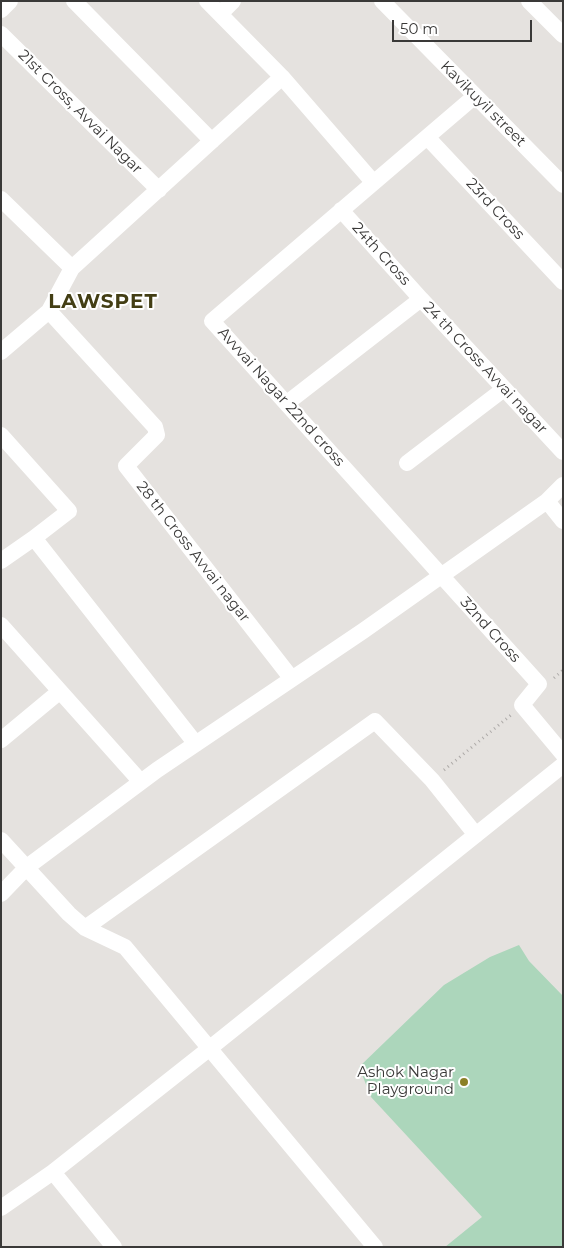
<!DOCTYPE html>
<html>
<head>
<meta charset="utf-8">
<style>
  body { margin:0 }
  #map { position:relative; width:564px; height:1248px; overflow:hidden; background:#e5e2df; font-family:Montserrat,sans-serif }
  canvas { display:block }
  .frame { position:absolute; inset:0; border:2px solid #3a3938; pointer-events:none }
  .scale { position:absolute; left:392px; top:20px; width:140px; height:22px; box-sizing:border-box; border:2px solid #3a3938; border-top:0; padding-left:6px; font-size:15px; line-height:18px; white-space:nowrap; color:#3a3938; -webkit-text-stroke:4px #fff; paint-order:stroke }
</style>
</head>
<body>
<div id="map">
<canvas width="564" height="1248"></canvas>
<div class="frame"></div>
<div class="scale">50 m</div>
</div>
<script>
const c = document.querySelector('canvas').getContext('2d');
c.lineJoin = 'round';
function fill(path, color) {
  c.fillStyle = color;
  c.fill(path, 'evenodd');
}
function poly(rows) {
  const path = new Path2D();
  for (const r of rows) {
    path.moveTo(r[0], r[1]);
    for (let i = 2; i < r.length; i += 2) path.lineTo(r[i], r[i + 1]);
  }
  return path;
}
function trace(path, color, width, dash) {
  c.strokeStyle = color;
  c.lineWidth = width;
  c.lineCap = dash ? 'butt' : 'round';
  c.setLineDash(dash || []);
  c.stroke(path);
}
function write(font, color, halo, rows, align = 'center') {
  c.font = font + ' Montserrat,sans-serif';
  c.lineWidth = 4;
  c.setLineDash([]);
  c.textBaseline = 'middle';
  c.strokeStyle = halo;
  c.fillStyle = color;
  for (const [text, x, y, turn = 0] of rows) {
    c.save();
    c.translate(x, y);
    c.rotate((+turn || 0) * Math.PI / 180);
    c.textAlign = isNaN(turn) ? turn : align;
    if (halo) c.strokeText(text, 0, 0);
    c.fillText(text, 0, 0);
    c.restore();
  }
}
const green = poly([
  [519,945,529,961,563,996,563,1247,445,1247,482,1217,371,1097,359,1067,444,985,490,957]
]);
const path = poly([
  [554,678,563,670],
  [444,770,511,715]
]);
const minor = poly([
  [74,1,212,141],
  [207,1,282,77,373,182],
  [382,1,563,185],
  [529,1,563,35],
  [1,10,10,1],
  [220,14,233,1],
  [1,34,159,190],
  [282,77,72,268,49,311,155,427,157,435,126,466,292,679],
  [475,96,212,321,539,684,522,705,563,754],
  [427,137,563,282],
  [1,199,72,268],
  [341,210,421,299],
  [1,352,49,311],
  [287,403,421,299,563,452],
  [1,435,69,511,34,538],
  [407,463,504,389],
  [547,501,563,521],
  [1,561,34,538,196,744],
  [1,625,141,782],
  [1,740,59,692],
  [1,840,69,914,85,928,125,947,375,1247],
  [1,894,27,867,157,770,363,631,547,501,563,485],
  [85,928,375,721,432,780,476,835],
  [53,1172,114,1247],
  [1,1208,53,1172,210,1048,563,765]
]);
const markers = [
  [464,1082,5,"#8b8026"]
];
const streetNames = [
  ["Kavikuyil street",483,104,45],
  ["21st Cross, Avvai Nagar",80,112,45],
  ["23rd Cross",495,209,47],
  ["24th Cross",381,254,48],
  ["24 th Cross Avvai nagar",485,368,47],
  ["Avvvai Nagar 22nd cross",281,397,48],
  ["28 th Cross Avvai nagar",193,552,52],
  ["32nd Cross",490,630,48]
];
const poiNames = [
  ["Ashok Nagar",454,1073],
  ["Playground",454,1090]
];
const districtNames = [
  ["LAWSPET",103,302]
];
fill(green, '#acd6bb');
trace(path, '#adaaa8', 3, [1, 4]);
trace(minor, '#fff', 16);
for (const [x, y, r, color] of markers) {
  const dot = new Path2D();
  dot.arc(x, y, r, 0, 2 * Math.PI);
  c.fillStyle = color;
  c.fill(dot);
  trace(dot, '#fff', 2);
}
write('15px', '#3a3938', '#fff', streetNames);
write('15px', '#3a3938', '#fff', poiNames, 'right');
c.letterSpacing = '1px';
write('bold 20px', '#433e14', '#fff', districtNames);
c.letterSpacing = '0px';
</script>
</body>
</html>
